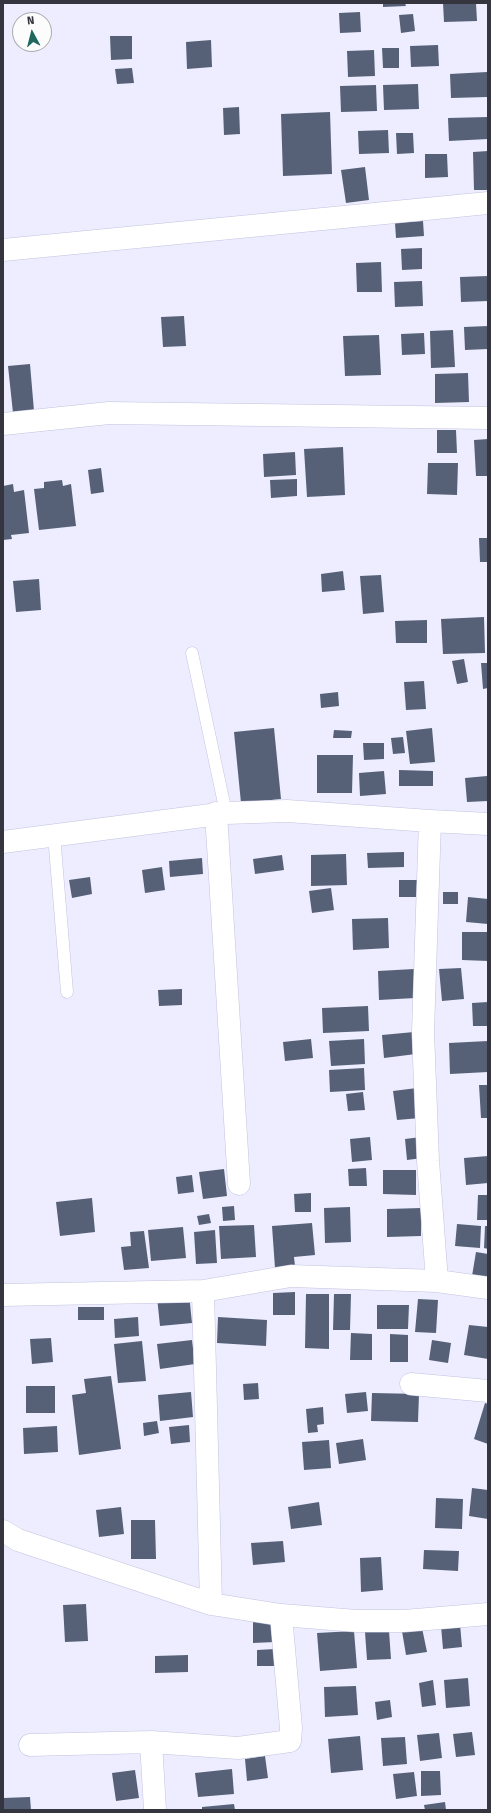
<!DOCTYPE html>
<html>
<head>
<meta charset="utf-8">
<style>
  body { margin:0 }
  #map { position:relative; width:491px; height:1813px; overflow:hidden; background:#ededff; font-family:"Fira Sans",sans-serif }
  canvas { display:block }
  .frame { position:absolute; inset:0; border:4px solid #353540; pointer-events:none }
  .north { position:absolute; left:12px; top:12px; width:40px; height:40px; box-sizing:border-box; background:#fcfcfc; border:1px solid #acacb1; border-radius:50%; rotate:353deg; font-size:11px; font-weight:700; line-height:16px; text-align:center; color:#353540 }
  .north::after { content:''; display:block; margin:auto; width:14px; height:18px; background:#1f685e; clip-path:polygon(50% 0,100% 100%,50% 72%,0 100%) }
</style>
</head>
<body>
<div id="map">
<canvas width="491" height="1813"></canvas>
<div class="frame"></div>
<div class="north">N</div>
</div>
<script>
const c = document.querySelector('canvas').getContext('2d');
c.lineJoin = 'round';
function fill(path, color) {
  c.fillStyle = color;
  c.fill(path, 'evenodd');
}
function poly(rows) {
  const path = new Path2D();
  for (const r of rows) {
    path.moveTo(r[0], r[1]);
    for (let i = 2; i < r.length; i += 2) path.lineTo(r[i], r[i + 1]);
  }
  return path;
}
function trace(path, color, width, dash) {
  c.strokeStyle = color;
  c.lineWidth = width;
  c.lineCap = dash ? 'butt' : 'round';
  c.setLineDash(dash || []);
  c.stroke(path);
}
const building = poly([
  [383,3,405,3,406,6,383,7],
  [443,3,476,3,477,21,444,22],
  [360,12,361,32,340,33,339,13],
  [413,14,415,31,401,33,399,15],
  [110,36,132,36,132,59,111,60],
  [211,40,212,67,187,69,186,42],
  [438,45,439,66,411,67,410,46],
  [382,48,399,48,399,68,383,68],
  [374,50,375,76,348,77,347,51],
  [132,68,134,83,117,84,115,69],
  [487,72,487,97,451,98,450,74],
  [418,84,419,109,384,110,383,85],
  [376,85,377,111,341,112,340,86],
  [239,107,240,134,224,135,223,108],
  [330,112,332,174,283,176,281,114],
  [488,117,488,139,449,141,448,118],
  [388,130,389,153,359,154,358,131],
  [396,133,413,133,414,153,397,154],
  [488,151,488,190,474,190,473,152],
  [425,154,447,154,448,177,425,178],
  [365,167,369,200,346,203,341,170],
  [423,221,424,236,396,238,395,223],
  [422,248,422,269,402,270,401,249],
  [381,262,382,292,357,292,356,263],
  [488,276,488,301,461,302,460,277],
  [422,281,423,306,395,307,394,282],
  [184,316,186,346,163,347,161,317],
  [488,326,488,349,465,350,464,327],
  [453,330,455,367,431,368,430,331],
  [424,333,425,354,402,355,401,334],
  [379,335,381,375,345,376,343,336],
  [30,364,34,411,13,413,8,366],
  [468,373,469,402,435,403,435,374],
  [437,430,456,430,457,453,437,453],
  [488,439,488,476,476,476,474,440],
  [343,447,345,495,307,497,304,449],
  [295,452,296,475,264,477,263,454],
  [428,463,458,463,457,495,427,494],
  [101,468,104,492,91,494,88,470],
  [297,479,297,496,271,498,270,480],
  [62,480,63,486,71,484,76,526,39,530,34,489,44,488,44,482],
  [13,484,14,492,24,490,29,533,11,535,12,539,3,540,3,486],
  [479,538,488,538,488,562,480,562],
  [343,571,345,590,322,592,321,574],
  [381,575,384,612,363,614,360,576],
  [39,579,41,610,16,612,13,581],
  [484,617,485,653,443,654,441,619],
  [427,620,427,643,396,643,395,621],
  [464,659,468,682,457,684,452,661],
  [481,663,488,663,488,688,483,689],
  [424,681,426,709,406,710,404,682],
  [338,692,339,706,321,708,320,694],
  [274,728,281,799,241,803,234,732],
  [432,728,435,762,410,764,406,731],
  [334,730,352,731,351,738,333,738],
  [403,737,405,753,393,754,391,738],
  [363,743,384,743,384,759,364,760],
  [317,755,353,755,352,793,317,793],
  [399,770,433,771,433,786,399,786],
  [384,771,386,794,360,796,359,773],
  [487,776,488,801,467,802,465,778],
  [404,852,404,867,368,868,367,853],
  [346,854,347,885,311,886,311,855],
  [282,855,284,870,255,874,253,859],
  [202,858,203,874,170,877,169,861],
  [162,867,165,890,145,893,142,870],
  [90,877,92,894,72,898,69,880],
  [399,880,420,880,420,897,399,897],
  [331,888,334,910,312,913,309,891],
  [443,892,458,892,458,904,443,904],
  [468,897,488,899,488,924,466,922],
  [388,918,389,948,353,950,352,919],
  [462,932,488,932,488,961,462,960],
  [461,968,464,999,442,1001,439,969],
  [414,969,415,998,379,1000,378,971],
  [182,989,182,1005,159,1006,158,990],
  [488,1002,488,1026,473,1026,472,1003],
  [368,1006,369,1031,323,1033,322,1008],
  [414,1032,416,1054,384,1058,382,1035],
  [311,1039,313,1058,285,1061,283,1042],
  [364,1039,365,1064,331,1066,329,1041],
  [488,1041,488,1072,450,1074,449,1043],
  [364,1068,365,1090,330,1092,329,1070],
  [479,1085,488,1085,488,1118,481,1118],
  [417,1088,420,1118,397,1120,393,1091],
  [363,1092,365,1110,348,1111,346,1094],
  [370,1137,372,1160,352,1162,350,1139],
  [421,1137,423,1158,407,1160,405,1139],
  [488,1156,488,1183,466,1185,464,1158],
  [366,1168,367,1186,349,1186,348,1169],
  [224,1169,227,1196,203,1199,199,1172],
  [383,1170,416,1170,416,1195,383,1194],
  [192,1175,194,1192,178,1194,176,1177],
  [311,1193,311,1212,295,1212,294,1194],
  [478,1195,488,1195,488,1220,477,1220],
  [92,1198,95,1232,60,1236,56,1202],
  [234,1206,235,1220,223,1221,222,1207],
  [350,1207,351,1242,325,1243,324,1208],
  [421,1208,421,1236,387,1237,387,1209],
  [209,1214,211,1223,199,1225,197,1216],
  [312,1223,315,1255,294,1257,295,1266,275,1268,272,1226],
  [457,1224,481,1226,480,1248,455,1246],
  [254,1225,256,1257,221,1259,219,1226],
  [485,1226,488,1226,488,1249,484,1248],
  [183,1227,186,1258,151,1261,148,1230],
  [215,1230,217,1263,196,1264,194,1232],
  [144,1231,149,1268,124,1270,121,1247,131,1246,130,1232],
  [476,1252,488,1254,488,1279,472,1276],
  [295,1292,295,1315,273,1315,273,1293],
  [189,1294,192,1323,160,1326,157,1297],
  [306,1294,329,1294,329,1349,305,1348],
  [334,1294,351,1294,350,1330,333,1330],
  [418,1299,438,1300,436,1333,415,1332],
  [377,1305,409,1305,408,1329,377,1329],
  [78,1307,104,1307,104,1320,78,1320],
  [138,1317,139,1336,115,1338,114,1319],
  [218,1317,267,1320,266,1346,217,1343],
  [469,1325,488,1327,488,1359,464,1355],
  [351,1333,372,1334,372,1360,350,1360],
  [390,1334,408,1335,408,1362,390,1362],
  [51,1338,53,1362,32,1364,30,1339],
  [192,1340,195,1364,160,1369,157,1344],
  [432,1340,451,1343,448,1363,429,1360],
  [142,1341,146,1381,118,1383,114,1344],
  [111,1376,121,1449,79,1455,72,1395,86,1393,84,1379],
  [258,1383,259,1399,244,1400,243,1384],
  [26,1386,55,1386,55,1413,26,1413],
  [191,1392,193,1417,160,1421,158,1395],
  [366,1392,368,1411,347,1413,345,1394],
  [372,1393,419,1394,418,1422,371,1421],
  [485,1403,488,1404,488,1444,474,1439],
  [323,1407,324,1424,317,1425,318,1432,308,1433,306,1409],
  [157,1421,159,1433,144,1436,143,1423],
  [189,1425,190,1442,171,1444,169,1427],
  [57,1426,58,1452,24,1454,23,1428],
  [363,1439,366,1460,339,1464,336,1443],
  [329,1440,331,1468,304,1470,302,1442],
  [472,1488,488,1490,488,1519,469,1516],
  [436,1498,463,1499,462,1529,435,1528],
  [319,1502,322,1525,291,1529,288,1507],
  [121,1507,124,1534,99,1537,96,1510],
  [131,1520,155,1520,156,1559,131,1559],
  [283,1541,285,1562,253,1565,251,1543],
  [424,1550,459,1551,458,1571,423,1569],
  [381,1557,383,1590,361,1592,360,1558],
  [86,1604,88,1641,65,1642,63,1605],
  [275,1617,275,1642,253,1643,253,1618],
  [460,1624,462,1647,443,1649,441,1626],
  [422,1628,427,1652,406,1655,402,1631],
  [354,1631,357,1668,320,1671,317,1633],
  [389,1631,391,1659,367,1660,365,1632],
  [275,1649,276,1666,257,1666,257,1650],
  [188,1655,188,1672,155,1673,155,1656],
  [468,1678,470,1706,446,1708,444,1680],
  [433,1680,436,1705,422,1707,419,1683],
  [356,1686,358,1715,325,1717,324,1687],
  [390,1700,392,1717,377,1720,375,1702],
  [472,1732,475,1755,456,1757,453,1734],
  [439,1733,442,1758,420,1761,417,1735],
  [360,1736,363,1770,331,1773,328,1739],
  [405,1737,407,1764,383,1766,381,1738],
  [265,1756,268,1778,247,1781,245,1759],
  [232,1769,234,1794,198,1797,195,1773],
  [135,1770,139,1798,116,1801,112,1773],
  [421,1771,440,1771,441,1795,421,1796],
  [414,1772,417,1796,396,1799,393,1774],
  [30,1797,31,1810,3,1810,3,1798],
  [445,1802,446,1810,425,1810,424,1805],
  [234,1804,235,1810,202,1810,202,1807]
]);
const lane = poly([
  [192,653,226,813],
  [54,835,67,992]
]);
const street = poly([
  [3,250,488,203],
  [3,424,109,413,488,418],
  [216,813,239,1184],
  [430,821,423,1032,428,1161,437,1281],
  [3,842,226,813,287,811,430,821,488,824],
  [203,1291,211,1604],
  [3,1295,203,1291,291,1276,437,1281,488,1288],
  [411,1384,488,1391],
  [3,1531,18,1540,211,1604,281,1615,357,1621,404,1621,488,1614],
  [151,1742,155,1810],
  [30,1745,151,1742,238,1748,290,1741,291,1728,281,1615]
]);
fill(building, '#566178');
trace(lane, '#c2c2de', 13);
trace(street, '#c2c2de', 23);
trace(lane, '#fff', 12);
trace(street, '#fff', 22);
</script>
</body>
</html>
